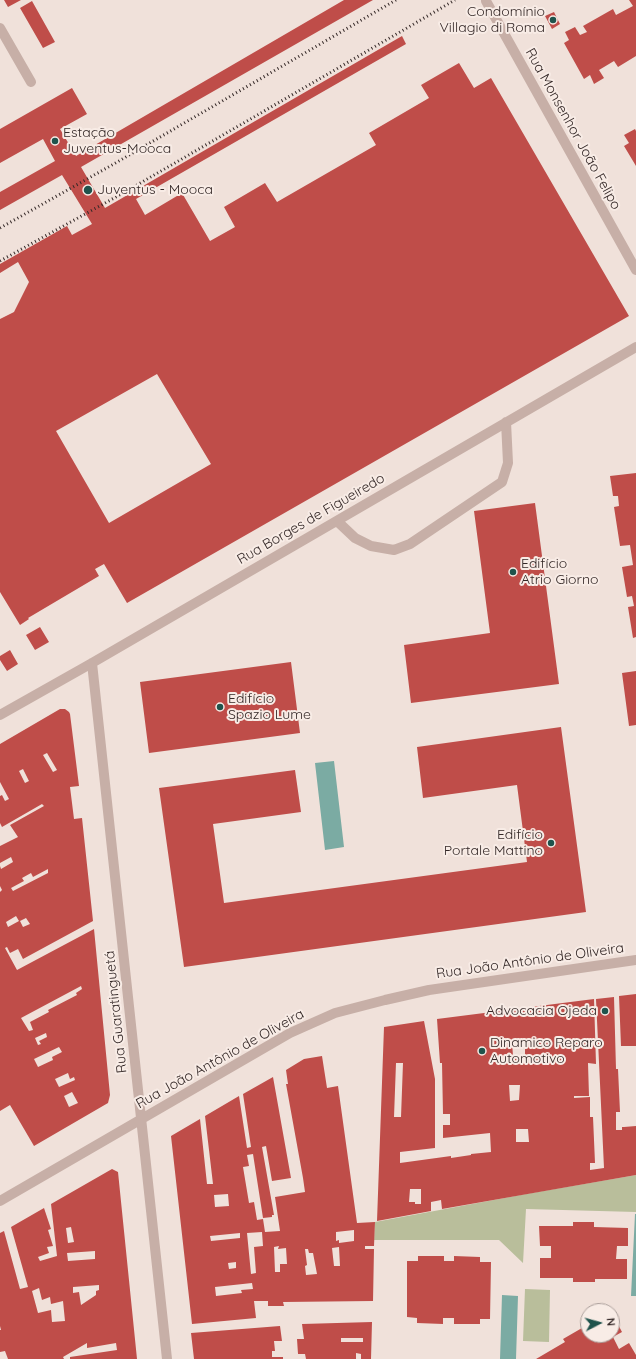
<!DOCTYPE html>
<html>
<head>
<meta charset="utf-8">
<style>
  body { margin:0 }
  #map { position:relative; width:636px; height:1359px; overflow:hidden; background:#f0e1da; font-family:Quicksand,sans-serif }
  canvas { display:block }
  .north { position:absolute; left:580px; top:1303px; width:40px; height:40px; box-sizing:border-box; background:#f8ece6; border:1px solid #aa9e9a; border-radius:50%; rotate:84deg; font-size:11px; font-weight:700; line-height:16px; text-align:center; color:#342827 }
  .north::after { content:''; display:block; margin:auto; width:14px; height:18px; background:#1f534c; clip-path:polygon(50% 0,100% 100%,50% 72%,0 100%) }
</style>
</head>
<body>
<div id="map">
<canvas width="636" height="1359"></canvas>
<div class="north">N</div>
</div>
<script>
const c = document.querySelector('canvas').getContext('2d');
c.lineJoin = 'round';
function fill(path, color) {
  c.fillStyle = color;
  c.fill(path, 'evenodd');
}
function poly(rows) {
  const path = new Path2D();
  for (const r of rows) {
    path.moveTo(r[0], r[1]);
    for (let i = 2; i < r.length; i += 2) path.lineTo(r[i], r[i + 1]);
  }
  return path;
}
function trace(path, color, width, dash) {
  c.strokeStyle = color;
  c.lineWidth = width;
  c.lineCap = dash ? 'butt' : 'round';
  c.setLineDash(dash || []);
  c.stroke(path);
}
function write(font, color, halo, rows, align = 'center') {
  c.font = font + ' Quicksand,sans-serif';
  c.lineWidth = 4;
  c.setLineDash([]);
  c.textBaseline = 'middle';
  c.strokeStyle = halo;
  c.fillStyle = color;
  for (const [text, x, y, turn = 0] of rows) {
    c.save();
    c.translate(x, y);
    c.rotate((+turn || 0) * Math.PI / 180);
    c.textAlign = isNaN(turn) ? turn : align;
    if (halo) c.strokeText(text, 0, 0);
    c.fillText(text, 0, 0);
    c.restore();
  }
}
const green = poly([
  [636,1175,636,1212,526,1209,523,1263,499,1240,374,1240,375,1222,526,1194],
  [525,1289,550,1290,549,1342,523,1341]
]);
const water = poly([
  [334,761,344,847,325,850,315,763],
  [635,1214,636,1214,636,1296,631,1296],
  [502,1295,518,1296,516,1359,500,1359]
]);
const building = poly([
  [4,0,21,0,8,7],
  [344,0,373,0,81,167,105,208,402,36,406,44,136,199,145,215,182,193,210,241,235,227,224,207,265,183,277,202,376,145,369,133,429,98,421,85,459,63,474,88,491,78,629,316,127,603,104,564,95,569,99,576,28,618,29,619,20,625,0,592,0,319,14,312,29,282,18,262,0,273,0,264,67,226,72,235,92,224,62,175,0,210,0,192,55,161,43,139,0,163,0,129,72,88,87,114,60,129,76,156],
  [157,374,211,464,109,523,56,431],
  [629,0,636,0,636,56,618,67,614,61,599,70,604,78,594,84,590,75,584,79,564,43,569,40,565,32,575,27,580,35,587,32,583,26,613,9,616,15,633,6],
  [32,1,55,42,43,48,20,8],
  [554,12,560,24,552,29,545,16],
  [635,129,636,131,636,166,624,146,629,143,624,135],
  [636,473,636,637,633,638,628,607,634,606,632,596,627,597,622,567,633,565,630,545,620,546,614,507,619,506,618,496,613,496,610,476],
  [535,503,559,684,411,703,404,645,490,633,474,511],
  [40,627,49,642,35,650,26,635],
  [10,650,18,664,7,671,0,660,0,656],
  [291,662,300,733,149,753,140,682],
  [636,671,636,725,629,726,622,673],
  [60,709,65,709,69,712,70,714,79,786,70,787,74,819,82,818,93,921,23,959,18,949,10,953,7,947,5,948,17,970,94,929,110,1095,108,1103,34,1146,10,1105,0,1111,0,892,2,890,0,886,0,866,1,869,13,862,11,857,0,863,0,846,18,837,10,825,44,806,42,804,2,827,0,823,0,796,2,795,5,801,9,799,0,782,0,744],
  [47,753,57,770,53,772,43,755],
  [23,769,29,781,25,783,19,771],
  [48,869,48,873,13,891,11,888,24,881,22,878,31,873,33,877],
  [16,916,19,921,8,927,6,922],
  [26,918,30,924,23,927,20,921],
  [81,986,82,989,76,993,77,995,48,1010,49,1012,30,1022,33,1030,29,1031,21,1018],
  [46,1033,47,1037,39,1041,41,1044,38,1045,35,1038],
  [59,1047,62,1052,52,1057,53,1060,38,1067,34,1059],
  [68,1073,70,1079,74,1077,75,1080,59,1087,55,1079],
  [72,1092,78,1103,69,1107,64,1096],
  [561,727,586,912,184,967,159,788,295,770,301,812,213,824,224,903,527,862,517,785,423,798,417,747],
  [636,994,636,1046,621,1046,619,996],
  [614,997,616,1069,618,1069,620,1112,616,1112,616,1130,622,1130,622,1127,624,1127,636,1126,636,1175,442,1209,441,1200,431,1202,431,1211,377,1221,384,1027,424,1021,435,1079,435,1148,400,1152,400,1163,451,1156,451,1158,471,1155,471,1154,491,1152,490,1133,443,1138,443,1125,450,1125,450,1114,443,1114,442,1063,440,1063,437,1019,594,999,596,1064,588,1063,589,1096,574,1096,574,1098,590,1097,590,1117,593,1117,595,1163,590,1163,590,1170,604,1168,596,999],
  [512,1042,525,1042,525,1056,513,1056],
  [396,1063,403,1063,401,1117,394,1117],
  [509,1085,520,1085,519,1100,510,1101],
  [516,1129,528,1129,529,1142,516,1142],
  [410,1189,421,1189,421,1204,415,1204,415,1202,409,1202],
  [322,1056,327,1088,338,1086,357,1223,375,1222,374,1246,365,1246,365,1249,374,1249,373,1301,283,1302,284,1306,268,1306,268,1301,254,1301,256,1318,192,1324,171,1136,200,1119,207,1184,213,1184,205,1116,239,1096,247,1148,251,1147,243,1094,273,1077,291,1178,272,1181,266,1146,262,1147,274,1215,272,1215,272,1217,263,1218,253,1154,247,1155,249,1166,243,1167,249,1203,254,1202,257,1220,263,1219,265,1232,280,1231,275,1197,305,1192,303,1178,286,1084,288,1084,286,1070,304,1059],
  [228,1194,229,1206,215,1207,214,1195],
  [354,1230,354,1241,339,1243,339,1240,336,1241,336,1232],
  [262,1232,263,1246,254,1247,256,1273,251,1274,247,1233],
  [240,1233,240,1238,211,1241,210,1236],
  [279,1246,278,1249,286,1248,287,1264,280,1264,280,1272,275,1272,274,1247],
  [339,1247,340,1266,334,1266,332,1248],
  [305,1249,308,1249,309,1253,313,1253,317,1274,306,1275,305,1266,307,1265],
  [236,1262,236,1268,229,1269,228,1263],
  [252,1283,253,1289,241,1290,242,1293,216,1296,215,1287],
  [112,1169,118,1172,137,1359,70,1359,70,1357,117,1350,116,1343,87,1348,87,1343,63,1357,64,1359,8,1359,5,1351,0,1352,0,1330,1,1330,0,1326,0,1233,4,1231,20,1289,28,1287,11,1227,44,1208,51,1229,48,1230,53,1246,47,1247,49,1253,38,1257,40,1261,57,1256,51,1204],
  [71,1227,74,1242,68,1243,66,1228],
  [95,1251,95,1259,68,1261,67,1253],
  [99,1285,99,1290,96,1291,96,1295,81,1305,79,1292,73,1293,73,1287],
  [39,1288,42,1300,50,1297,51,1304,63,1301,65,1321,52,1322,51,1310,38,1313,32,1291],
  [573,1222,594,1222,594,1227,628,1228,628,1246,617,1246,616,1259,627,1259,627,1279,595,1279,595,1282,573,1282,573,1278,540,1278,540,1258,551,1258,551,1246,540,1246,539,1226,573,1226],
  [418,1256,444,1256,444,1261,454,1261,454,1256,480,1257,480,1262,491,1262,490,1319,480,1319,480,1324,454,1324,454,1318,443,1318,443,1324,417,1323,417,1318,407,1317,407,1261,418,1261],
  [613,1315,622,1332,613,1337,619,1349,629,1343,636,1355,636,1359,536,1359,565,1342,563,1339,582,1328,584,1332,588,1330,588,1335,612,1335],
  [372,1322,371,1359,361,1359,361,1354,356,1353,356,1359,306,1359,305,1354,298,1354,297,1339,304,1339,302,1324],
  [341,1338,363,1338,363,1342,341,1342],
  [280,1326,282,1341,274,1341,275,1351,272,1351,272,1357,283,1357,283,1359,194,1359,191,1333]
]);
const minor = poly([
  [486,1,636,270],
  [0,28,31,82],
  [337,521,355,538,371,546,394,550,410,544,502,482,508,463,506,422],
  [92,663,167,1359],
  [0,715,92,663,636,347],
  [0,1201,290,1033,335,1013,385,1000,429,990,636,960]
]);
const rail = poly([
  [0,228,112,165,396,0],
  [0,261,125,192,455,0]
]);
const markers = [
  [553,20,4,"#1f534c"],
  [55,141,4,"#1f534c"],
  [88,190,5,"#1f534c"],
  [513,572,4,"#1f534c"],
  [220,707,4,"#1f534c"],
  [551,843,4,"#1f534c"],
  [605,1011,4,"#1f534c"],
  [482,1051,4,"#1f534c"]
];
const poiNames = [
  ["Condomínio",545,12,"right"],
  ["Villagio di Roma",545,28,"right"],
  ["Estação",63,133],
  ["Juventus-Mooca",63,149],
  ["Juventus - Mooca",97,190],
  ["Edifício",521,564],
  ["Atrio Giorno",521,580],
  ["Edifício",228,699],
  ["Spazio Lume",228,715],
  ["Edifício",543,835,"right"],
  ["Portale Mattino",543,851,"right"],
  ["Advocacia Ojeda",597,1011,"right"],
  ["Dinamico Reparo",490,1043],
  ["Automotivo",490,1059]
];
const streetNames = [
  ["Rua Monsenhor João Felipo",573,129,61],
  ["Rua Borges de Figueiredo",311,519,-30],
  ["Rua João Antônio de Oliveira",530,961,-8],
  ["Rua Guaratinguetá",116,1012,-96],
  ["Rua João Antônio de Oliveira",220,1059,-29]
];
fill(green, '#b9be9b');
fill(water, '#7baba3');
fill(building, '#bf4d49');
trace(minor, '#c7afa7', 10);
trace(rail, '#342827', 3, [1, 3]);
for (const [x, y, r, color] of markers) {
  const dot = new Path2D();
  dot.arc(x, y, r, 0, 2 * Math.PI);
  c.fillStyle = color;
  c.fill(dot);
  trace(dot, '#f8ece6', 1.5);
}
write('14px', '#342827', '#f8ece6', poiNames, 'left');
write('14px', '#342827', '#f8ece6', streetNames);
</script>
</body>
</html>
